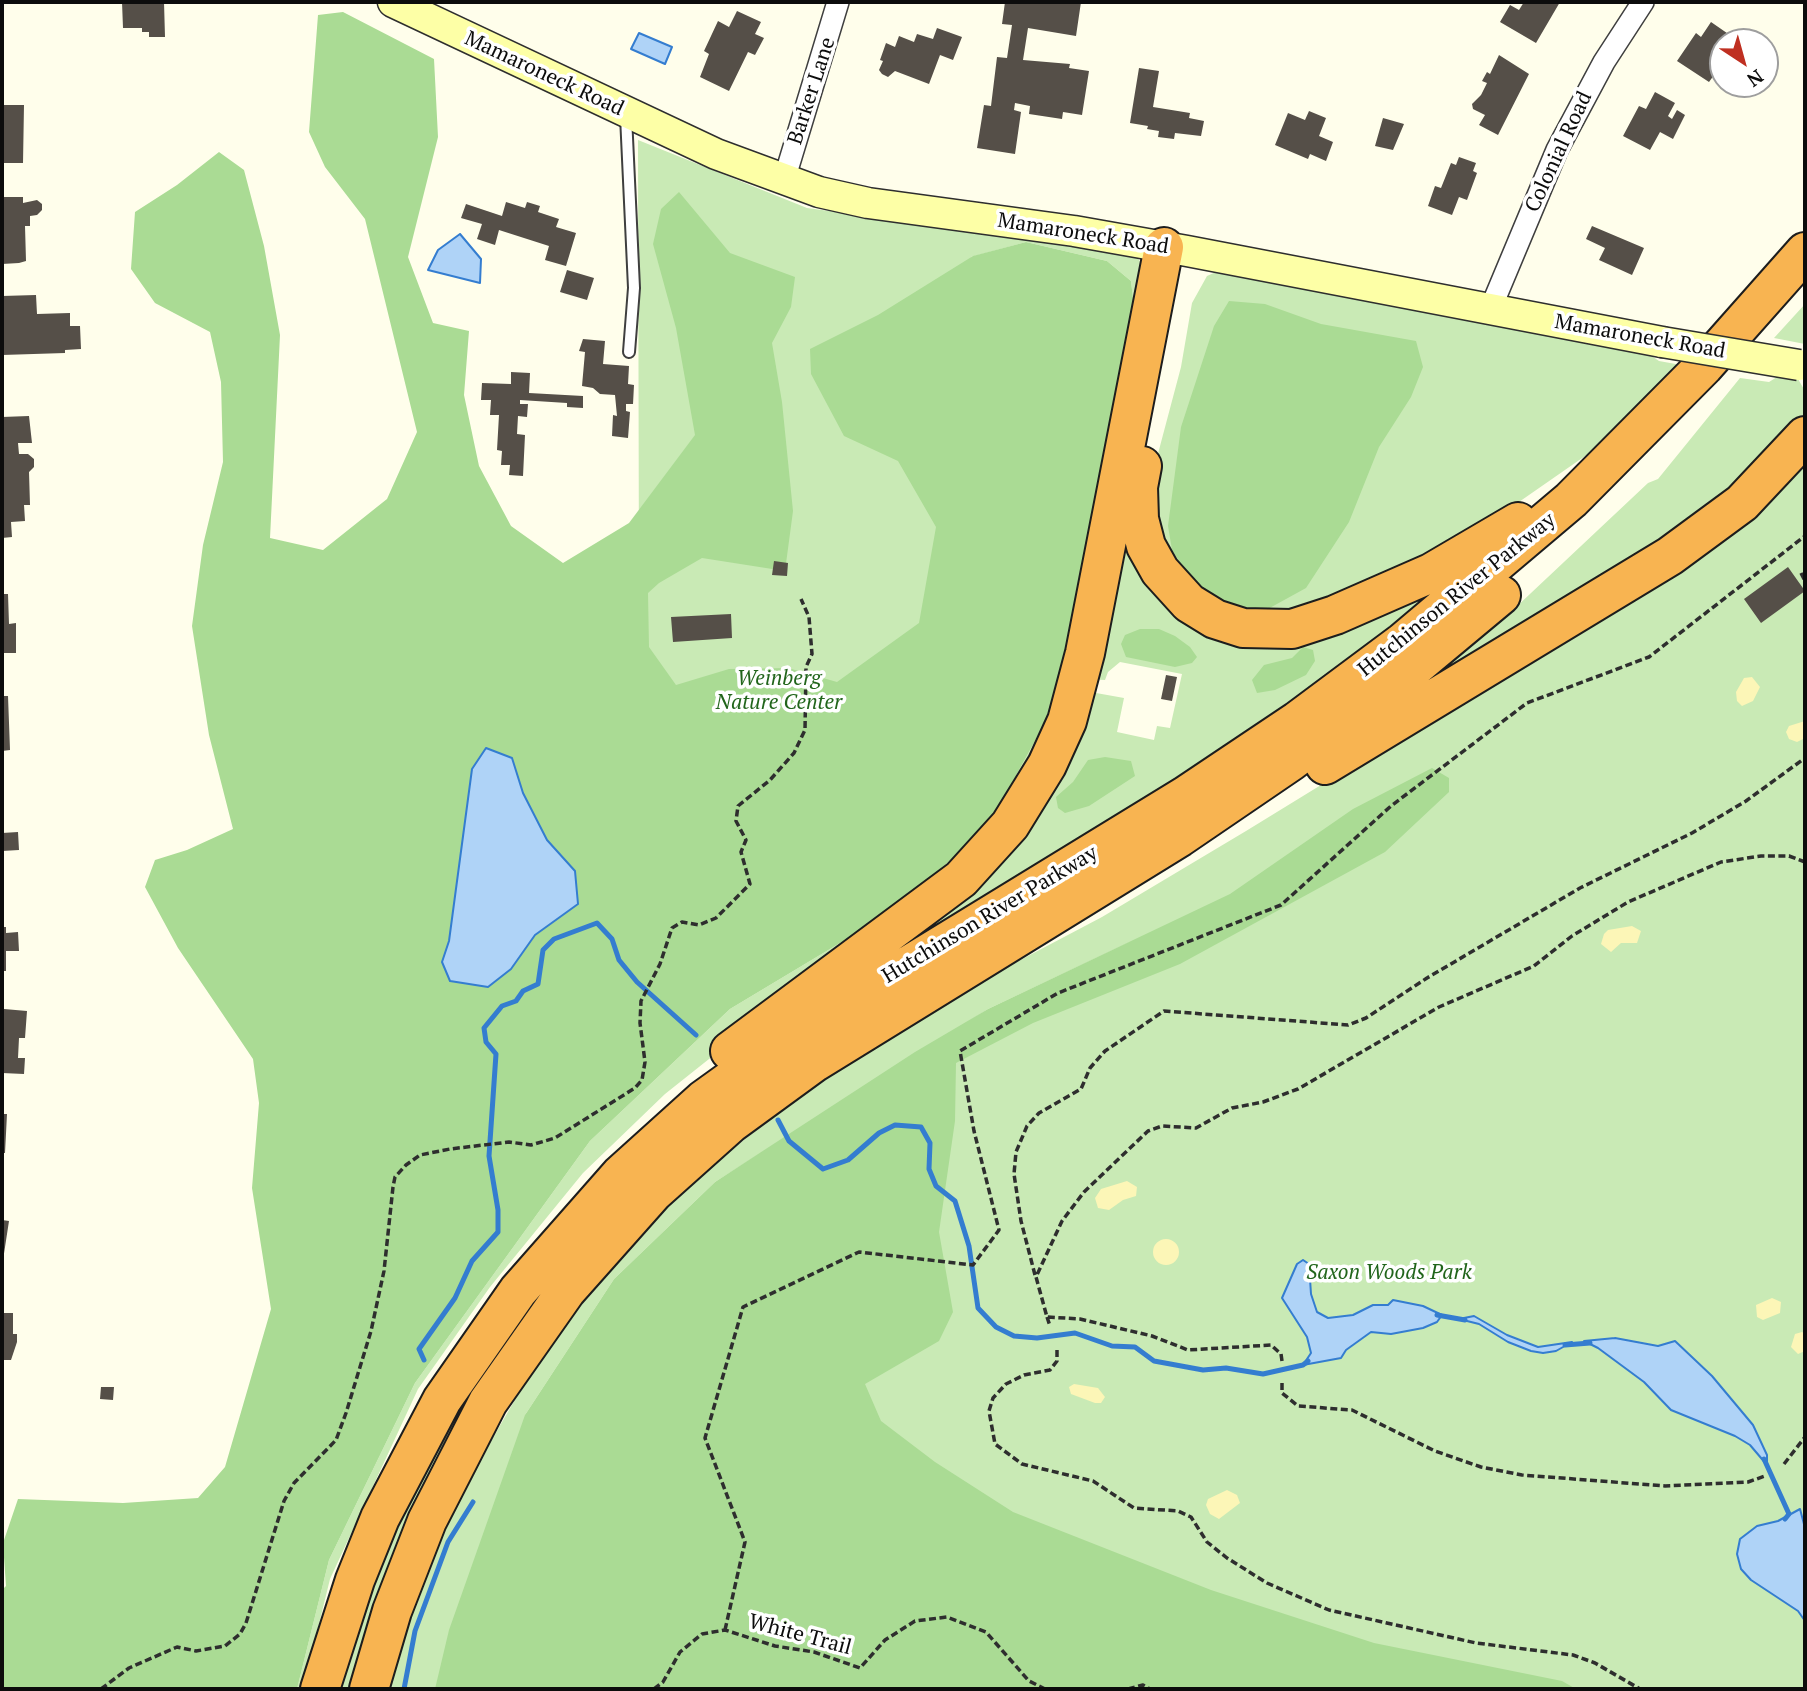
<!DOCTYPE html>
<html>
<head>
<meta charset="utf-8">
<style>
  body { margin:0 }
  #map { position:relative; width:1807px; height:1691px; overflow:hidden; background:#fffeeb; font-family:"PT Serif",serif }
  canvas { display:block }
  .frame { position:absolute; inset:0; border:4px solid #0c0c0c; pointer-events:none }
  .north { position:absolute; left:1709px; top:28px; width:70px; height:70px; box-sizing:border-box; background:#fff; border:2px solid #9e9e9e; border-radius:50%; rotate:144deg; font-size:19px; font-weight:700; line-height:28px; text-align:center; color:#0c0c0c }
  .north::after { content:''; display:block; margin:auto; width:24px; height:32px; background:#bf2f21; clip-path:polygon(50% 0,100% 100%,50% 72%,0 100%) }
</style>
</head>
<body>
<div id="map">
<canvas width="1807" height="1691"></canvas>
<div class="frame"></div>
<div class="north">N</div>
</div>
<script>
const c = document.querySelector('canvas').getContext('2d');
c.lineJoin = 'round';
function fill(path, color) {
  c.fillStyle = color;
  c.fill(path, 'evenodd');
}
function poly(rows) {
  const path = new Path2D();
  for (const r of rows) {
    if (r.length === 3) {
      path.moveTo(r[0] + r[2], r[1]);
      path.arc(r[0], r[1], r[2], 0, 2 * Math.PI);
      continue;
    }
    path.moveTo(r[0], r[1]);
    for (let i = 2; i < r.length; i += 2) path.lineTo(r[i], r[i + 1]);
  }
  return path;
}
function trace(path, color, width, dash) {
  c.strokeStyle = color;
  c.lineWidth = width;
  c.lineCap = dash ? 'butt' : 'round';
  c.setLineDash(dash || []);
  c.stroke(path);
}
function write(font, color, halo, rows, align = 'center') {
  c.font = font + ' "PT Serif",serif';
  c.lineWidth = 7;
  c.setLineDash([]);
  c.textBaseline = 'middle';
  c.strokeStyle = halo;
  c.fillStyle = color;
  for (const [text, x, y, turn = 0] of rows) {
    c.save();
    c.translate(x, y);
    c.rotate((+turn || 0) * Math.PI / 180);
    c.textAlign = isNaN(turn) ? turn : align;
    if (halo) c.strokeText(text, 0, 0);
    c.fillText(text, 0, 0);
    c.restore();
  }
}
const green = poly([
  [638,140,807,208,1134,252,1144,268,1149,289,1073,667,1053,725,1021,792,984,839,933,888,831,962,665,1094,583,1173,490,1287,418,1389,330,1579,303,1689,297,1689,329,1560,415,1383,590,1141,730,1009,885,916,987,829,1054,706,1137,332,1131,281,1107,261,1026,242,971,257,938,858,634,1036,643,791,526,624,639,599],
  [1225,268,1643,350,1659,361,1681,365,1611,438,1470,536,1358,594,1263,623,1210,608,1154,535,1151,480,1181,367,1192,303,1207,276],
  [1805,304,1805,344,1774,338],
  [1785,372,1798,379,1805,391,1805,412,1793,431,1735,494,1446,671,1446,666,1514,609,1648,483,1658,479,1740,378,1769,382],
  [1805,465,1805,1689,388,1689,410,1608,459,1496,548,1343,637,1232,714,1164,810,1087,973,985,1102,917,1246,831,1712,545],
  [1130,942,761,1173,525,1415,614,1279,715,1182,988,1009],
  [1119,519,1204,629,1420,593,1424,603,1252,733,848,980,928,917,1085,691,1124,698,1117,732,1154,740,1157,726,1170,728,1182,674,1120,662,1108,672,1105,680,1088,679],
  [600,1216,482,1385,433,1465,397,1551,350,1689,337,1689,381,1555,433,1444,498,1342]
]);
const forest = poly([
  [343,12,434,59,438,137,408,257,433,323,469,331,464,395,479,466,511,526,563,563,629,523,695,435,676,328,653,244,661,209,679,192,730,253,795,277,791,307,772,343,782,402,793,511,785,571,702,558,659,583,648,593,649,647,676,685,729,669,788,668,837,682,919,623,936,527,898,461,844,436,811,374,810,349,878,315,973,256,1026,242,1107,261,1131,281,1137,332,1054,706,987,829,885,916,730,1009,590,1141,415,1383,329,1560,297,1689,2,1689,2,1590,6,1586,3,1543,18,1499,123,1503,198,1498,225,1467,271,1309,252,1188,259,1103,253,1059,178,948,145,887,155,860,187,850,233,829,209,735,192,626,203,545,223,462,221,382,210,332,155,303,131,269,135,212,177,185,219,152,244,170,264,246,280,335,270,538,323,550,387,499,417,432,365,219,325,167,309,132,318,15],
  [512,758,523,793,547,840,575,871,578,904,535,935,511,969,442,962,449,941,472,769],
  [1229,301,1265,304,1321,324,1416,341,1423,367,1411,397,1379,447,1349,522,1306,588,1266,610,1224,605,1208,593,1186,572,1172,550,1168,526,1181,427,1214,326],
  [1140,629,1159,629,1175,636,1190,647,1197,657,1192,663,1175,667,1126,657,1121,644,1125,635],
  [1303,647,1313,650,1315,661,1306,675,1275,690,1257,693,1252,680,1264,665,1292,658],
  [1105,757,1131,761,1135,776,1089,806,1065,813,1058,808,1056,797,1073,782,1088,760],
  [1432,768,1449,778,1449,792,1385,852,1180,964,1033,1023,956,1063,955,1121,939,1232,953,1312,939,1341,865,1384,881,1421,935,1462,1013,1512,1211,1590,1374,1643,1562,1681,1576,1689,435,1689,449,1630,525,1415,614,1279,715,1182,915,1052,988,1009,1230,894,1353,809]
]);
const sand = poly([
  [1752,677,1760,687,1753,701,1742,706,1737,701,1736,692,1744,678],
  [1805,721,1805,738,1797,742,1789,739,1786,732,1789,726],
  [1632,926,1641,931,1637,943,1621,943,1611,952,1601,944,1604,934,1608,930],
  [1127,1181,1137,1187,1136,1196,1123,1200,1109,1210,1098,1208,1095,1198,1101,1189],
  [1166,1252,13],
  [1772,1298,1781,1302,1780,1313,1763,1320,1757,1317,1756,1305],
  [1802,1332,1805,1334,1805,1351,1798,1354,1791,1347,1795,1334],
  [1074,1384,1098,1388,1105,1397,1101,1403,1095,1403,1071,1394,1069,1387],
  [1227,1490,1237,1495,1240,1503,1219,1519,1210,1514,1206,1505,1208,1499]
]);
const water = poly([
  [639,33,672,47,665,64,631,49,639,33],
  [460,234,481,259,480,283,428,270,438,250,460,234],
  [486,748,512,758,523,793,547,840,575,871,578,904,535,935,511,969,488,987,450,981,442,962,449,941,472,769,486,748],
  [1303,1260,1309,1264,1311,1294,1317,1312,1328,1318,1353,1315,1373,1305,1388,1305,1393,1300,1423,1306,1442,1315,1437,1322,1423,1328,1391,1334,1371,1332,1346,1350,1341,1358,1303,1365,1311,1353,1307,1337,1282,1298,1297,1264,1303,1260],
  [1474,1316,1507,1335,1538,1347,1572,1342,1556,1351,1543,1353,1531,1351,1508,1342,1479,1324,1459,1319,1474,1316],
  [1615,1338,1658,1346,1675,1341,1712,1376,1753,1425,1767,1455,1767,1465,1750,1445,1735,1436,1671,1410,1644,1382,1598,1348,1584,1341,1615,1338],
  [1800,1509,1805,1528,1805,1621,1798,1611,1751,1580,1741,1569,1737,1554,1740,1539,1757,1526,1778,1521,1800,1509]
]);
const stream = poly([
  [778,1120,789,1141,823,1169,848,1160,879,1133,895,1125,921,1127,930,1143,929,1169,936,1186,955,1201,969,1246,978,1308,996,1327,1014,1336,1037,1338,1075,1333,1112,1346,1135,1347,1154,1361,1203,1370,1226,1368,1263,1374,1303,1365,1308,1361],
  [1437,1315,1465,1320],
  [1565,1345,1590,1343],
  [424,1360,419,1349,455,1298,472,1261,498,1232,498,1210,489,1156,496,1054,486,1042,484,1028,502,1006,516,1001,523,991,538,984,543,950,554,939,597,923,612,939,619,960,637,982,696,1035],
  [1764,1459,1789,1514,1785,1519],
  [404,1689,415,1631,448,1542,473,1502]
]);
const building = poly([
  [122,2,164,2,165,37,149,37,149,32,142,32,142,28,123,28],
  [1005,2,1081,2,1076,36,1028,28,1023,60,1070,64,1069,68,1089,71,1082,115,1063,112,1062,119,1029,114,1030,106,1015,103,1014,110,1021,112,1015,154,977,148,984,105,991,106,997,57,1007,58,1012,25,1002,24],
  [1524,2,1560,2,1536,43,1500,22,1510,5,1519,10],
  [737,11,761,22,755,34,764,38,755,55,748,52,729,91,700,77,709,54,704,51,718,21,729,27],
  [1711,22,1737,40,1723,42,1723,71,1721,74,1717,71,1709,82,1677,61,1696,33,1701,37],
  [937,28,962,37,953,60,940,55,929,84,895,71,888,77,882,74,879,70,883,61,880,60,886,43,895,47,899,36,914,42,917,34,933,39],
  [1499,55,1529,74,1498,135,1479,125,1485,115,1473,109,1472,104,1481,95,1487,83,1482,81,1487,72,1490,74],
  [1139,68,1159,71,1153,107,1190,113,1189,118,1204,121,1201,136,1175,133,1174,139,1158,137,1159,131,1147,129,1148,126,1130,123],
  [1655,92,1675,103,1668,116,1672,119,1677,110,1685,115,1673,139,1660,132,1650,150,1623,136,1639,106,1646,109],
  [2,105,24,105,23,163,2,163],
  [1309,111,1326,118,1319,136,1333,142,1326,161,1310,154,1308,159,1275,145,1288,113,1305,120],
  [1383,118,1404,124,1393,150,1375,146],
  [1459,157,1476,163,1473,171,1477,173,1467,200,1459,197,1452,215,1428,206,1435,186,1441,188,1451,163,1456,165],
  [2,197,23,197,23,203,37,200,42,204,42,210,37,215,30,216,30,226,25,226,26,261,19,263,2,264],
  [506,202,525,208,527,202,540,206,538,212,559,219,556,227,576,233,566,266,545,260,549,246,499,230,495,245,477,239,482,224,461,218,466,204,502,216],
  [1592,226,1644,248,1632,275,1599,260,1605,248,1586,239],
  [567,270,594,278,587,300,560,292],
  [36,295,37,314,70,313,70,326,80,326,81,349,65,350,65,353,2,355,2,296],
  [583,339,605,341,603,364,629,366,628,384,634,385,633,404,626,404,626,411,630,412,628,438,612,436,613,415,617,416,615,395,600,394,593,388,582,386,585,352,579,351],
  [511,372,530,373,529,393,583,396,583,408,567,407,567,403,520,400,520,404,528,404,527,417,518,416,517,434,525,435,523,476,509,475,510,465,501,465,502,451,497,450,499,415,490,415,491,400,481,400,482,383,511,384],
  [29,416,32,443,18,443,19,454,28,454,34,459,34,467,29,472,30,505,24,505,25,521,11,522,12,537,2,538,2,417],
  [774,561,788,563,787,576,772,575],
  [1788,567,1805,591,1761,623,1744,599],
  [2,594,8,594,9,624,16,623,16,653,2,653],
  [731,614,732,638,673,642,671,617],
  [1166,675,1177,677,1172,701,1161,699],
  [2,696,8,696,10,750,2,751],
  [18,832,19,850,2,851,2,833],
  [2,927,6,927,6,933,18,932,19,951,6,951,6,971,2,971],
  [4,1009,27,1011,25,1038,19,1038,18,1058,25,1058,24,1074,2,1073],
  [2,1114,7,1114,5,1153,2,1153],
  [2,1220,9,1221,3,1260,2,1260],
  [2,1313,13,1313,13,1334,17,1334,17,1342,11,1360,2,1360],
  [101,1387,114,1387,113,1400,100,1399]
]);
const path = poly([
  [1801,573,1805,581],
  [1035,1275,1021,1221,1014,1174,1016,1152,1027,1126,1039,1113,1081,1089,1090,1068,1105,1051,1164,1011,1348,1025,1366,1018,1427,978,1580,888,1692,833,1746,801,1805,758],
  [1047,1317,1050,1326],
  [1057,1350,1057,1361,1050,1370,1024,1375,1006,1384,993,1398,989,1411,995,1444,1022,1464,1093,1481,1134,1508,1178,1511,1191,1517,1207,1542,1227,1558,1267,1583,1329,1610,1476,1643,1573,1655,1595,1663,1640,1689],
  [1282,1361,1281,1354,1271,1345,1188,1350,1152,1336,1080,1319,1047,1317,1036,1277,1062,1221,1084,1192,1148,1131,1162,1126,1196,1128,1232,1108,1263,1102,1298,1089,1439,1007,1534,966,1572,936,1628,902,1721,862,1761,856,1789,856,1805,862],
  [1282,1383,1282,1393,1298,1406,1352,1410,1435,1451,1481,1467,1522,1475,1665,1486,1748,1482,1765,1476],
  [1784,1464,1805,1437],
  [725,1630,745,1542,705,1438,743,1307,859,1252,973,1265,999,1230,974,1131,960,1051,1058,993,1281,905,1391,806,1527,703,1649,657,1805,536],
  [101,1689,129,1668,177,1647,196,1651,225,1646,240,1634,246,1623,284,1501,294,1483,336,1440,346,1413,371,1331,384,1271,393,1187,395,1177,406,1165,420,1155,450,1149,509,1142,531,1145,555,1138,635,1088,642,1080,645,1062,640,1023,641,1001,660,964,672,928,682,922,699,925,716,918,750,884,741,852,746,840,736,821,738,806,770,780,794,753,805,730,806,667,812,654,809,617,801,599],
  [654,1689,663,1682,680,1652,702,1634,725,1630,775,1646,814,1652,860,1668,885,1640,915,1621,947,1617,986,1632,1029,1681,1045,1689],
  [1128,1689,1143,1685,1150,1689]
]);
const lane = poly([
  [626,116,634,288,629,352]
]);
const street = poly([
  [784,180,838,2],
  [1490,310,1557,150,1604,62,1643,2]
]);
const secondary = poly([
  [393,2,716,154,819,192,868,203,1074,231,1187,251,1662,342]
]);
const highway = poly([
  [1142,466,1138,487,1139,519,1146,546,1160,571,1189,603,1215,619,1243,628,1292,629,1335,615,1431,573,1518,522],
  [1325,765,1670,556,1742,503,1805,436],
  [730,1051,961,879,1010,825,1047,765,1067,721,1085,653,1164,247],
  [320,1689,355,1580,380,1518,442,1400,518,1291,621,1174,703,1100,785,1041,1185,796,1297,721,1403,642,1571,500,1704,366,1805,252],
  [369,1689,392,1611,427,1521,488,1402,566,1291,654,1192,730,1124,815,1062,1180,837,1290,762,1399,680,1501,595]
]);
const secondaryBridge = poly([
  [1662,342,1799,365]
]);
const streetNames = [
  ["Mamaroneck Road",544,74,25],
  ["Barker Lane",812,91,-72],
  ["Colonial Road",1559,152,-65],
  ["Mamaroneck Road",1083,234,9],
  ["Mamaroneck Road",1640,337,10],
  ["Hutchinson River Parkway",1457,595,-39],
  ["Hutchinson River Parkway",990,915,-31],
  ["White Trail",800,1635,15]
];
const parkNames = [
  ["Weinberg",779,679],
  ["Nature Center",779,703],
  ["Saxon Woods Park",1389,1273]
];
fill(green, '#c9eab5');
fill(forest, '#aadb94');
fill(sand, '#fcf6b7');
fill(water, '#afd3f7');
trace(water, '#347dd0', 2);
trace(stream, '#347dd0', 5);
fill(building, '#554f48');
trace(lane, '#3f3f3f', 14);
trace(street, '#3f3f3f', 24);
trace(secondary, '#2e2e2e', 33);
trace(highway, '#1d1d1d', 42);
trace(path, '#2e2e2e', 3.5, [7, 3.5]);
trace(lane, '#fff', 10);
trace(street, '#fff', 21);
trace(secondary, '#fdffa6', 30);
trace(highway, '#f8b451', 38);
trace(secondaryBridge, '#2e2e2e', 33, []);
trace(secondaryBridge, '#fdffa6', 30);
write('21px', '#0c0c0c', '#fff', streetNames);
write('italic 21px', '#21651b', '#fff', parkNames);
</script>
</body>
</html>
